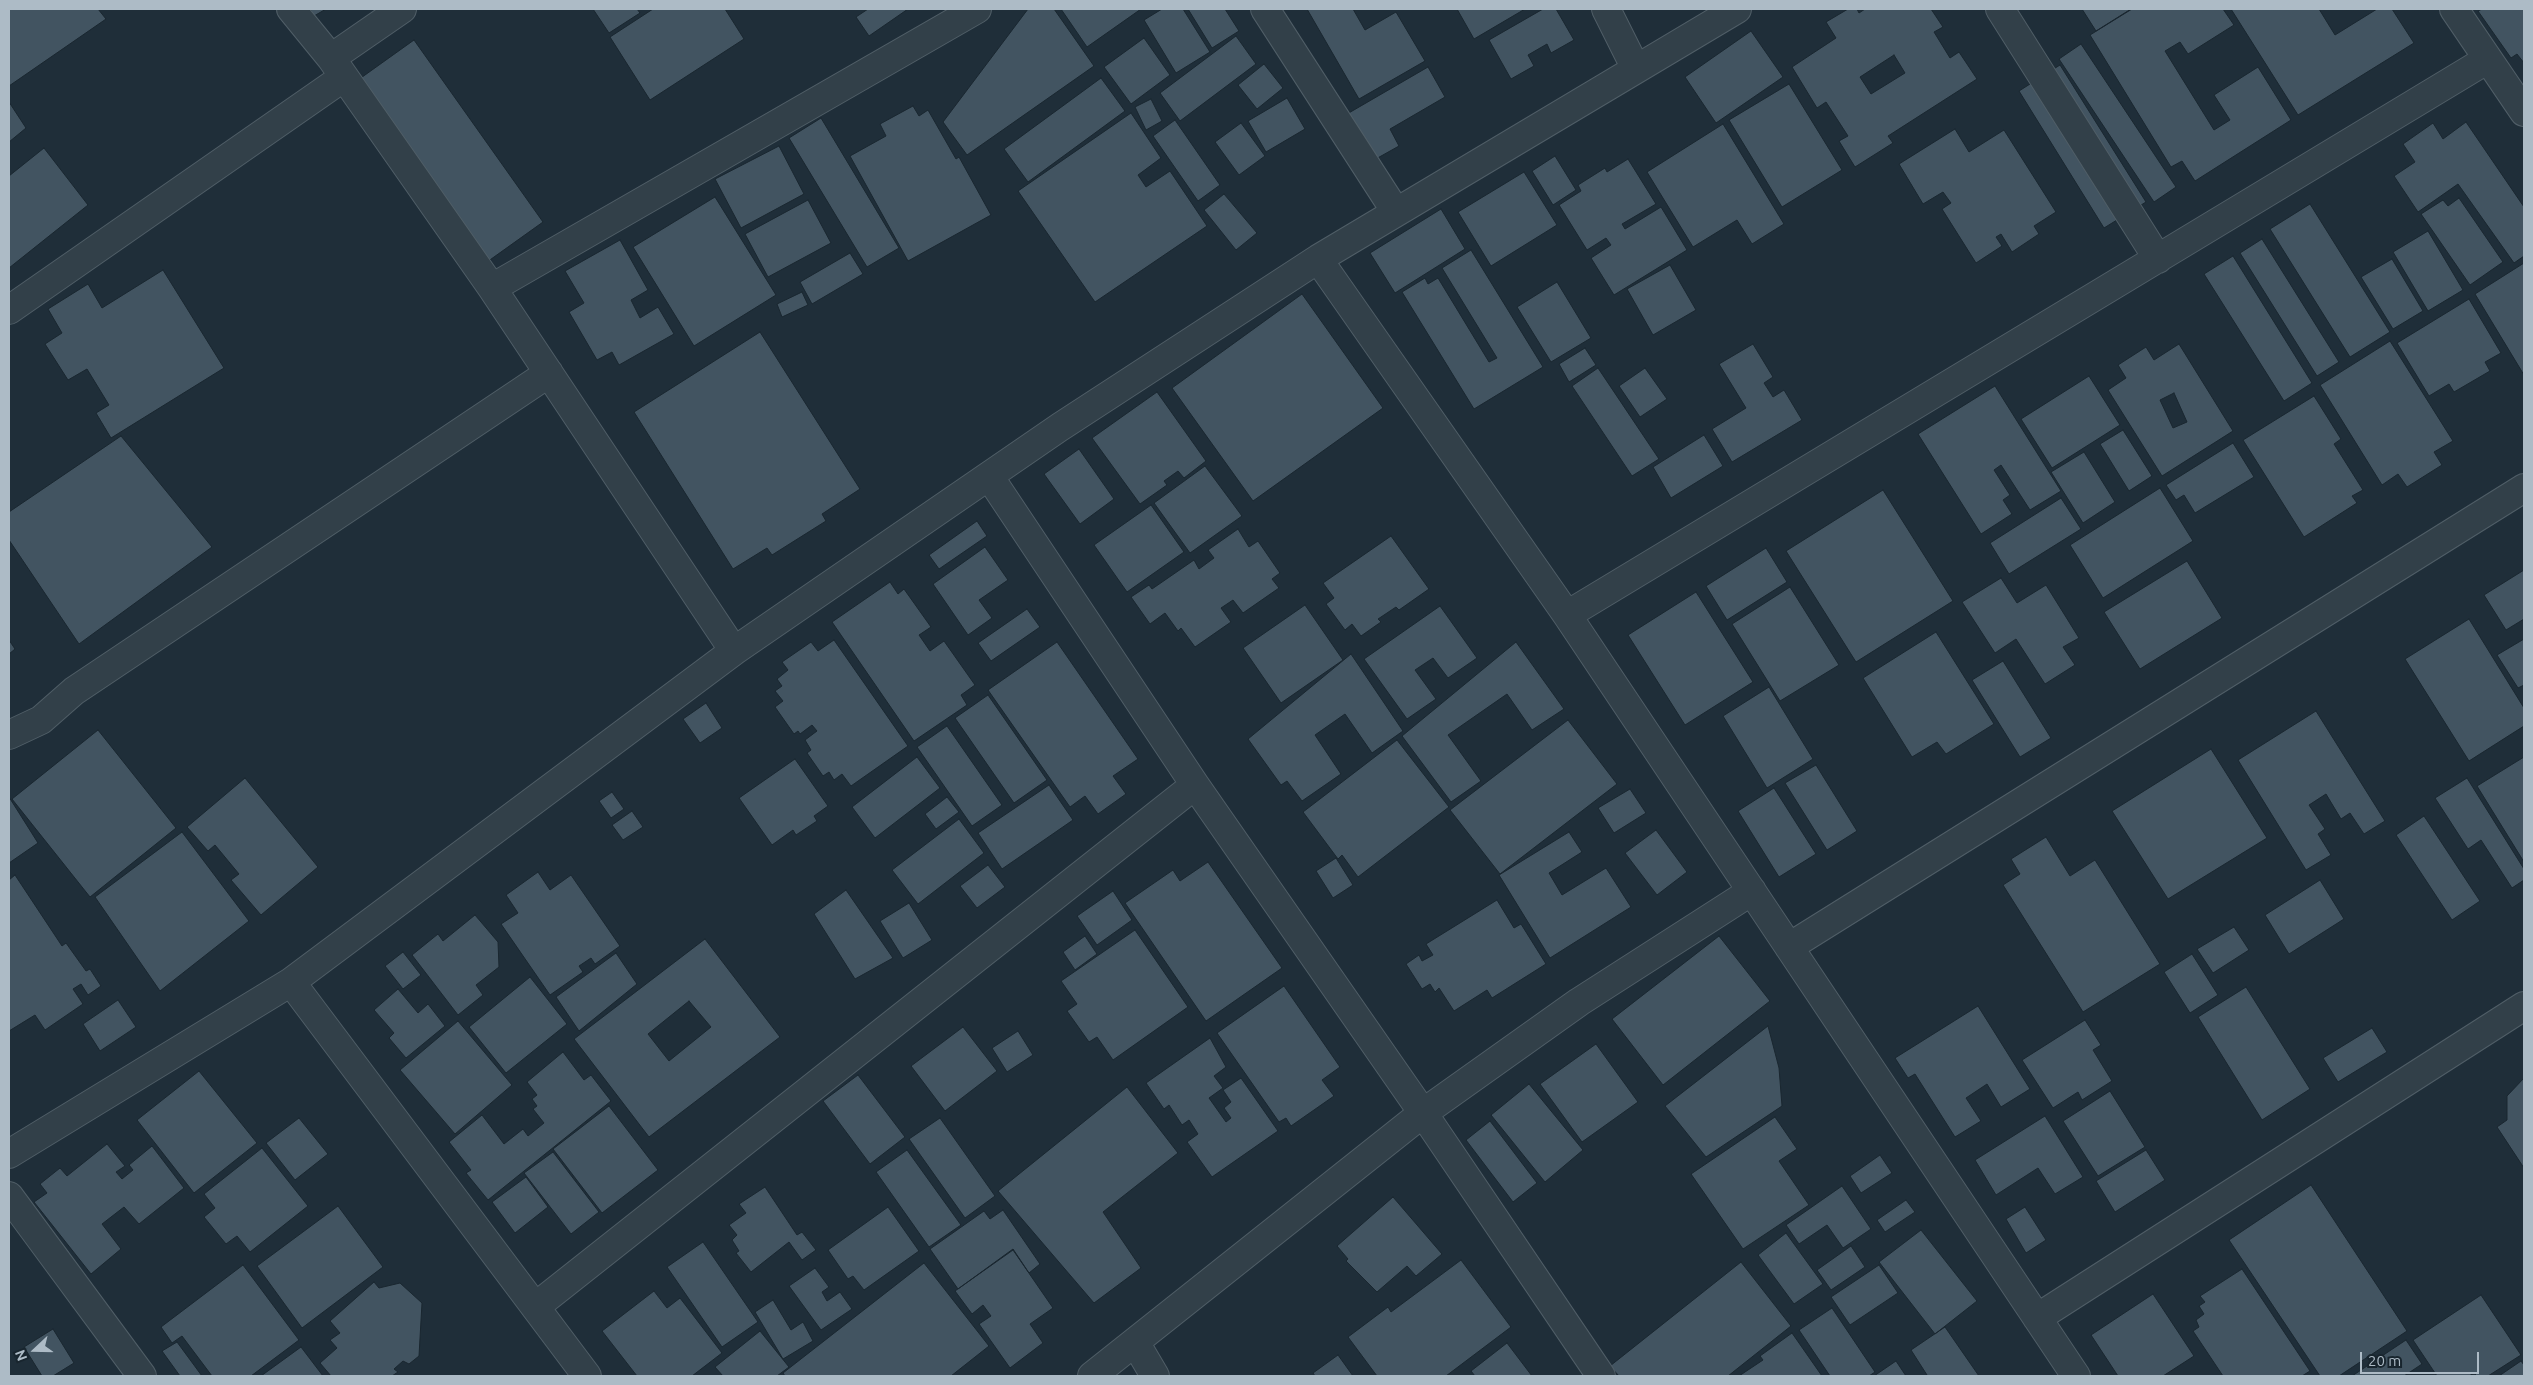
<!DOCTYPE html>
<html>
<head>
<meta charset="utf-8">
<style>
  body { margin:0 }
  #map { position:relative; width:2533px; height:1385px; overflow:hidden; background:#1f2e39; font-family:Ubuntu,sans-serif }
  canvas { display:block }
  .frame { position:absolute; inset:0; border:10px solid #adbbc6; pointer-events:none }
  .north { position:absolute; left:10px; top:1325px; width:50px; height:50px; -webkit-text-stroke:4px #18252e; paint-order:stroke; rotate:249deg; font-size:14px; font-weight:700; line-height:20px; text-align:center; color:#adbbc6 }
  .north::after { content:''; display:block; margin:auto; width:18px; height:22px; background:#adbbc6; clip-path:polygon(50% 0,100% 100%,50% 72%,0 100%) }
  .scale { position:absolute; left:2360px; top:1352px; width:119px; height:22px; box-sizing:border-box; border:2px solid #adbbc6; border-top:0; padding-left:6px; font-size:15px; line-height:18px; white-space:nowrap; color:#adbbc6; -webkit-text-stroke:4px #18252e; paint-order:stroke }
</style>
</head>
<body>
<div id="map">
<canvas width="2533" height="1385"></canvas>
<div class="frame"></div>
<div class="north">N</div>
<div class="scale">20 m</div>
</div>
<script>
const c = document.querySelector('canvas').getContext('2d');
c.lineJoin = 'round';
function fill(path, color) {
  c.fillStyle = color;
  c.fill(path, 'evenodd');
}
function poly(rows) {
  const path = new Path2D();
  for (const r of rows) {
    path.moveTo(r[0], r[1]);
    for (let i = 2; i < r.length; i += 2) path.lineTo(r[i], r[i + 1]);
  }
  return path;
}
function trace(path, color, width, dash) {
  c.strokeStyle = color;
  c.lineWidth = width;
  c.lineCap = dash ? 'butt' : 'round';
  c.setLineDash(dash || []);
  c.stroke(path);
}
const building = poly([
  [9,9,98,9,106,19,9,86,9,9],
  [310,9,326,9,314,16,310,9],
  [593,9,637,9,640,13,609,33,593,9],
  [653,9,725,9,744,39,650,100,610,37,653,9],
  [868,9,908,9,869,36,856,17,868,9],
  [1028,9,1054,9,1094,66,967,155,943,122,1028,9],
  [1061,9,1141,9,1087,47,1061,9],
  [1162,9,1183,9,1210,52,1176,73,1144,20,1162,9],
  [1188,9,1225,9,1239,31,1212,48,1188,9],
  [1307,9,1353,9,1365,30,1396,12,1425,61,1359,99,1307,9],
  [1457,9,1525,9,1474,39,1457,9],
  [1543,9,1556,9,1574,40,1551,53,1547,44,1528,55,1534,66,1511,79,1489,40,1543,9],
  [1848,9,1857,9,1859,13,1865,9,1931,9,1943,27,1934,32,1950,58,1959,52,1977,79,1888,136,1893,143,1855,167,1839,141,1848,136,1826,102,1817,108,1792,67,1836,38,1826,22,1848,9],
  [1894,55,1905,73,1871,94,1860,77,1894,55],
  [2082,9,2131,9,2096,31,2082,9],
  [2132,9,2223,9,2234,25,2188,54,2180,42,2165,51,2214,130,2230,120,2214,95,2258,67,2291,120,2195,181,2182,161,2171,167,2090,35,2132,9],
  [2231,9,2319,9,2335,35,2377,9,2392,9,2414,43,2298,115,2231,9],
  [2482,9,2524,9,2524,63,2517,54,2511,58,2478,11,2482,9],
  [1751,31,1783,77,1716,123,1685,77,1751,31],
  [1236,36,1256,64,1180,121,1160,93,1236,36],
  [1144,38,1170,75,1131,104,1104,67,1144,38],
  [414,40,543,222,487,262,358,80,414,40],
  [2081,44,2176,187,2154,202,2059,59,2081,44],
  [1264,64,1283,88,1257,109,1238,85,1264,64],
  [2060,65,2146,202,2104,228,2019,91,2060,65],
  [1428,67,1445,97,1390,129,1399,146,1374,160,1347,114,1428,67],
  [1101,78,1125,111,1028,182,1004,149,1101,78],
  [1789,84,1842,170,1782,207,1729,120,1789,84],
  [1287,98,1305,129,1266,152,1248,121,1287,98],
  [1151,99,1162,121,1146,130,1135,107,1151,99],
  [9,102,26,128,9,142,9,102],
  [913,106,919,116,928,110,956,159,959,157,991,215,908,261,850,156,886,136,880,124,913,106],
  [1131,113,1161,158,1138,175,1146,187,1170,171,1207,226,1095,302,1018,191,1131,113],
  [821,118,899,248,867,267,789,138,821,118],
  [1175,120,1220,185,1198,201,1153,136,1175,120],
  [2466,122,2524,207,2524,256,2514,263,2458,184,2418,212,2394,176,2415,162,2403,144,2433,123,2443,139,2466,122],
  [1241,123,1265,156,1239,175,1215,142,1241,123],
  [1723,124,1784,224,1752,244,1737,220,1693,247,1647,172,1723,124],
  [1955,129,1969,152,2004,130,2056,212,2034,226,2039,234,2012,252,2001,234,1996,237,2002,246,1976,263,1942,209,1951,203,1943,192,1923,204,1899,164,1955,129],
  [779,146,804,194,741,228,715,179,779,146],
  [44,148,88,205,9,268,9,176,44,148],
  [1555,156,1576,190,1553,205,1532,171,1555,156],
  [1628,159,1656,204,1622,224,1625,229,1661,207,1687,250,1614,295,1591,258,1611,245,1606,238,1587,250,1559,205,1581,191,1578,185,1605,168,1607,172,1628,159],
  [1524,172,1557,225,1491,266,1458,212,1524,172],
  [1224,194,1257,233,1236,250,1204,210,1224,194],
  [715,197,776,295,694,346,633,247,715,197],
  [2459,198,2503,262,2470,285,2421,214,2443,200,2448,206,2459,198],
  [808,200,831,243,768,277,745,234,808,200],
  [2310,204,2390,332,2350,357,2270,229,2310,204],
  [1441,209,1465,249,1395,293,1370,253,1441,209],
  [2428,231,2463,290,2428,311,2393,252,2428,231],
  [2262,239,2339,362,2317,376,2240,253,2262,239],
  [620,240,648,290,631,300,640,318,658,307,674,334,619,365,612,352,597,360,569,312,584,303,565,271,620,240],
  [1471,250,1543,367,1474,409,1402,292,1425,278,1428,284,1438,278,1489,362,1497,358,1442,268,1471,250],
  [850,253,863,274,812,304,800,282,850,253],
  [2233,256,2312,383,2284,401,2204,274,2233,256],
  [2392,259,2423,311,2393,329,2361,277,2392,259],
  [2524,263,2524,375,2475,294,2524,263],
  [1670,265,1696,310,1653,335,1627,289,1670,265],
  [163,270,224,368,111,438,96,413,109,405,87,369,68,380,45,344,62,333,48,309,88,284,102,308,163,270],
  [1557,282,1591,338,1551,362,1517,307,1557,282],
  [802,292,808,305,782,317,777,304,802,292],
  [1302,294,1383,408,1253,501,1172,388,1302,294],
  [2469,299,2501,353,2485,362,2490,371,2454,392,2449,384,2429,396,2397,343,2469,299],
  [760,332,860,489,822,514,826,521,772,555,767,548,733,569,634,412,760,332],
  [2390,341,2453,441,2434,452,2442,465,2407,487,2398,474,2382,485,2320,385,2390,341],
  [1753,344,1773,377,1764,383,1773,397,1784,390,1802,420,1732,462,1712,429,1746,408,1719,364,1753,344],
  [2179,344,2233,431,2162,476,2108,390,2126,378,2118,365,2146,347,2154,360,2179,344],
  [2174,393,2187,422,2173,428,2160,400,2174,393],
  [1585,348,1596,365,1569,382,1559,364,1585,348],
  [1598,368,1659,459,1632,476,1572,386,1598,368],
  [1645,368,1667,399,1640,417,1619,386,1645,368],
  [2089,376,2120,425,2052,468,2021,419,2089,376],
  [1995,386,2061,491,2030,510,2001,465,1994,470,2010,495,2003,500,2012,514,1981,534,1918,434,1995,386],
  [1157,392,1206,461,1184,478,1178,471,1164,481,1167,485,1140,504,1092,438,1157,392],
  [2314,396,2341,439,2334,444,2363,490,2352,496,2357,503,2304,537,2243,440,2314,396],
  [2123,430,2152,476,2129,491,2100,444,2123,430],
  [1704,435,1723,466,1671,498,1653,467,1704,435],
  [121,436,212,547,79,644,9,540,9,512,121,436],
  [2233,443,2254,477,2195,513,2184,495,2176,500,2166,485,2233,443],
  [1079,449,1114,499,1080,524,1044,474,1079,449],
  [2084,452,2115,502,2083,523,2051,472,2084,452],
  [1205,466,1242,516,1190,553,1154,503,1205,466],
  [2160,488,2193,541,2103,598,2070,545,2160,488],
  [1883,490,1953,601,1856,662,1786,551,1883,490],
  [2061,498,2081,529,2009,574,1990,543,2061,498],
  [1151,505,1184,552,1127,592,1094,545,1151,505],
  [977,521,987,536,939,569,929,555,977,521],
  [1238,529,1249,547,1258,541,1280,573,1272,579,1279,588,1243,613,1233,600,1221,608,1231,622,1195,647,1181,628,1178,631,1165,613,1150,624,1131,597,1149,585,1152,589,1194,560,1199,569,1214,558,1208,550,1238,529],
  [1391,536,1429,589,1399,610,1396,607,1378,619,1381,622,1361,636,1352,624,1345,630,1326,604,1334,598,1323,583,1391,536],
  [985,547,1008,580,979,600,992,618,968,635,933,584,985,547],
  [1766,548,1787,582,1727,620,1706,586,1766,548],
  [2187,561,2222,618,2140,669,2104,612,2187,561],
  [2524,570,2524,619,2506,630,2484,595,2524,570],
  [2001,578,2017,603,2046,585,2079,638,2063,647,2075,665,2045,684,2016,639,1995,653,1962,602,2001,578],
  [890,582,898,594,904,589,931,627,919,635,930,651,944,641,975,685,961,695,967,705,914,741,832,622,890,582],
  [1790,587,1839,665,1780,701,1732,624,1790,587],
  [1696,592,1753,682,1685,725,1628,635,1696,592],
  [1305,605,1343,660,1281,703,1243,648,1305,605],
  [1440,606,1477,658,1448,678,1433,658,1415,670,1436,699,1407,719,1364,659,1440,606],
  [1027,609,1040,627,991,661,978,643,1027,609],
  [2469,619,2524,708,2524,726,2469,761,2405,659,2469,619],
  [1936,632,1994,724,1946,754,1937,742,1912,757,1863,678,1936,632],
  [2524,639,2524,685,2518,688,2497,655,2524,639],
  [9,640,15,649,9,654,9,640],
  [834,640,908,746,851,786,842,774,834,780,829,772,823,776,807,753,811,750,805,740,817,731,812,725,800,734,798,731,794,734,775,707,783,701,775,691,782,686,777,679,788,670,782,662,811,642,818,651,834,640],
  [1057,642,1138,759,1113,776,1126,794,1098,814,1085,796,1070,807,988,690,1057,642],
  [1516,642,1564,709,1532,730,1507,694,1448,735,1481,781,1451,802,1402,736,1516,642],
  [1351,654,1403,731,1372,753,1345,714,1315,735,1341,774,1302,801,1287,781,1281,785,1248,739,1351,654],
  [2003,661,2051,738,2020,757,1972,680,2003,661],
  [1769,687,1813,759,1767,788,1723,716,1769,687],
  [988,695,1047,780,1014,803,955,718,988,695],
  [706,703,722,728,700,743,683,719,706,703],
  [2316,711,2385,821,2364,834,2350,813,2341,819,2326,794,2309,805,2325,829,2318,834,2331,855,2306,870,2238,760,2316,711],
  [1568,720,1617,784,1500,874,1450,810,1568,720],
  [947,726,1002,805,972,826,917,747,947,726],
  [98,730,176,828,90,897,12,799,98,730],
  [1397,740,1449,807,1358,877,1342,855,1338,859,1303,812,1397,740],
  [2211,749,2267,838,2168,899,2112,811,2211,749],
  [917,757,940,788,875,838,852,807,917,757],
  [2524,757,2524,862,2477,786,2524,757],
  [795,759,828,806,814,816,817,821,796,835,793,830,772,845,739,798,795,759],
  [1816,765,1857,831,1827,850,1785,783,1816,765],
  [245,778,318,867,261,915,231,880,239,874,215,845,208,851,187,827,245,778],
  [2467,778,2524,869,2524,880,2512,888,2481,840,2468,849,2435,798,2467,778],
  [1049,785,1073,820,1002,869,978,833,1049,785],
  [1774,788,1816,854,1779,877,1738,811,1774,788],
  [1630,789,1646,813,1614,833,1598,808,1630,789],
  [612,792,624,809,611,818,599,801,612,792],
  [9,797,38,843,9,863,9,797],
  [947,797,959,812,936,829,925,814,947,797],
  [632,811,643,827,623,840,612,825,632,811],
  [2424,816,2480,901,2452,920,2396,835,2424,816],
  [959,819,984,853,918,904,892,870,959,819],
  [1656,830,1687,872,1657,895,1625,853,1656,830],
  [182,832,249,921,160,991,95,897,182,832],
  [1569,832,1582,852,1549,873,1562,895,1606,868,1631,907,1550,958,1499,875,1569,832],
  [2046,837,2070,876,2095,860,2160,964,2083,1012,2003,885,2020,874,2011,859,2046,837],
  [1336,858,1353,885,1333,898,1316,871,1336,858],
  [1208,862,1282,968,1206,1021,1125,903,1173,870,1180,881,1208,862],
  [988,865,1005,887,977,908,960,886,988,865],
  [538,872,550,890,571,875,620,946,595,964,591,958,579,966,583,972,550,995,501,924,518,913,506,895,538,872],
  [15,875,62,946,66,943,86,971,90,969,101,986,88,995,81,984,73,989,83,1004,45,1030,35,1015,9,1031,9,880,15,875],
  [2320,880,2344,919,2289,954,2265,915,2320,880],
  [846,890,893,958,855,979,814,914,846,890],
  [1113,891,1132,920,1097,945,1077,916,1113,891],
  [1497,900,1514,928,1521,924,1546,964,1492,998,1487,990,1454,1011,1439,988,1435,992,1430,984,1422,989,1406,964,1419,955,1422,961,1433,955,1426,944,1497,900],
  [909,903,932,940,903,958,880,921,909,903],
  [475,915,498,942,499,967,476,985,483,995,458,1015,412,955,438,934,443,941,475,915],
  [2234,927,2249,950,2213,973,2197,949,2234,927],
  [1135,930,1188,1007,1113,1060,1097,1037,1089,1042,1067,1011,1077,1004,1061,981,1135,930],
  [1085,936,1097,954,1075,970,1063,952,1085,936],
  [1719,936,1770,1001,1663,1085,1612,1019,1719,936],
  [705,939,780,1037,649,1137,574,1039,705,939],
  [689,1001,711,1027,669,1061,648,1034,689,1001],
  [403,952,421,975,403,989,385,966,403,952],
  [616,953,637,984,579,1031,556,997,616,953],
  [2192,954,2218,995,2190,1013,2164,972,2192,954],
  [530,977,567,1024,506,1073,469,1027,530,977],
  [1284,986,1340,1067,1322,1080,1334,1096,1291,1126,1286,1118,1279,1122,1217,1033,1284,986],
  [2246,987,2310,1089,2262,1120,2198,1017,2246,987],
  [398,989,418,1013,428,1004,445,1026,406,1058,389,1038,394,1033,374,1010,398,989],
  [118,1000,136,1027,100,1051,83,1024,118,1000],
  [1978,1006,2030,1089,2001,1107,1987,1084,1966,1098,1981,1121,1955,1137,1915,1074,1908,1078,1895,1058,1978,1006],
  [2085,1020,2101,1045,2093,1050,2112,1081,2082,1100,2078,1092,2053,1108,2022,1060,2085,1020],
  [458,1021,512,1085,455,1134,400,1070,458,1021],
  [1768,1026,1779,1068,1782,1106,1706,1157,1665,1106,1768,1026],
  [963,1027,997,1071,945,1111,911,1066,963,1027],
  [2372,1028,2387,1052,2338,1082,2323,1058,2372,1028],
  [1018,1031,1033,1055,1007,1072,992,1048,1018,1031],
  [1210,1038,1226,1067,1214,1076,1223,1088,1209,1098,1226,1122,1231,1118,1224,1108,1231,1102,1223,1090,1241,1078,1278,1131,1212,1177,1187,1142,1198,1134,1189,1120,1182,1125,1169,1105,1164,1109,1146,1083,1210,1038],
  [1596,1044,1638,1102,1582,1142,1540,1084,1596,1044],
  [563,1052,584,1080,591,1075,611,1101,488,1200,466,1173,471,1170,449,1142,482,1115,504,1144,523,1129,528,1136,544,1123,533,1109,537,1106,532,1099,537,1095,527,1082,563,1052],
  [199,1071,257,1143,194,1193,137,1120,199,1071],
  [858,1075,905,1137,870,1164,823,1101,858,1075],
  [2524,1078,2524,1168,2497,1127,2507,1120,2507,1096,2524,1078],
  [1529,1084,1583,1150,1545,1182,1491,1115,1529,1084],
  [1127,1087,1178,1153,1103,1212,1141,1268,1094,1303,998,1191,1127,1087],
  [2110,1091,2145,1147,2098,1176,2063,1121,2110,1091],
  [609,1106,658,1170,602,1213,553,1149,609,1106],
  [2045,1116,2083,1177,2055,1194,2038,1168,1996,1195,1975,1160,2045,1116],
  [1775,1117,1797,1149,1779,1161,1809,1205,1743,1249,1691,1174,1775,1117],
  [299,1118,328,1154,295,1180,266,1143,299,1118],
  [940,1118,995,1196,965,1218,909,1139,940,1118],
  [1490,1121,1537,1183,1513,1202,1466,1140,1490,1121],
  [107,1144,125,1166,116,1172,122,1179,133,1170,129,1165,152,1146,184,1188,139,1224,124,1207,102,1224,121,1249,91,1274,34,1202,47,1193,40,1184,60,1168,67,1176,107,1144],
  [262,1148,308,1206,250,1252,237,1236,226,1244,204,1217,215,1208,204,1194,262,1148],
  [907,1150,961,1225,929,1247,876,1172,907,1150],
  [2146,1150,2165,1180,2115,1212,2096,1181,2146,1150],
  [553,1152,599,1212,571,1234,524,1173,553,1152],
  [1880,1155,1892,1173,1861,1193,1850,1176,1880,1155],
  [526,1177,548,1207,515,1233,492,1202,526,1177],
  [2311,1185,2407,1331,2339,1376,2320,1376,2229,1240,2311,1185],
  [1842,1186,1871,1229,1843,1248,1827,1225,1799,1244,1786,1225,1842,1186],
  [765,1187,797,1235,802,1232,816,1250,802,1260,789,1242,751,1272,736,1253,739,1251,732,1240,737,1235,729,1225,746,1213,739,1204,765,1187],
  [1393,1197,1442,1254,1416,1276,1407,1266,1377,1292,1346,1261,1348,1259,1337,1246,1393,1197],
  [1906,1200,1915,1212,1885,1232,1877,1220,1906,1200],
  [338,1206,383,1267,302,1328,257,1266,338,1206],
  [888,1207,919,1251,864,1290,853,1276,848,1279,828,1250,888,1207],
  [2025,1207,2046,1240,2026,1253,2006,1219,2025,1207],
  [1003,1210,1040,1264,1029,1273,1013,1249,958,1289,930,1249,984,1211,990,1219,1003,1210],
  [1921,1230,1977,1301,1935,1334,1879,1262,1921,1230],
  [1786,1233,1823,1284,1794,1304,1758,1255,1786,1233],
  [703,1242,758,1322,722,1347,667,1267,703,1242],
  [1851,1246,1865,1267,1831,1290,1817,1270,1851,1246],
  [1013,1250,1053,1308,1030,1324,1043,1343,1010,1368,979,1324,991,1316,983,1305,972,1314,955,1291,1013,1250],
  [1461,1260,1511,1327,1446,1376,1377,1376,1348,1337,1388,1307,1391,1312,1461,1260],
  [1741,1262,1791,1326,1728,1376,1619,1376,1610,1366,1741,1262],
  [924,1263,989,1346,951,1376,785,1376,783,1373,924,1263],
  [243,1265,299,1340,251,1376,212,1376,182,1336,172,1343,161,1327,243,1265],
  [1879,1265,1898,1293,1850,1325,1831,1297,1879,1265],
  [815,1268,829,1287,822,1292,827,1301,840,1292,852,1309,821,1330,789,1286,815,1268],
  [2242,1269,2310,1371,2302,1376,2223,1376,2193,1331,2199,1327,2196,1320,2204,1314,2199,1306,2205,1302,2200,1296,2242,1269],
  [374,1282,379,1288,400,1283,422,1303,419,1356,409,1364,403,1361,394,1369,398,1372,392,1376,331,1376,320,1363,337,1348,330,1340,340,1333,330,1321,374,1282],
  [654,1291,667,1308,680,1298,722,1353,692,1376,637,1376,602,1331,654,1291],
  [2153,1294,2194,1356,2163,1376,2118,1376,2091,1335,2153,1294],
  [2481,1295,2521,1355,2488,1376,2477,1376,2474,1373,2469,1376,2437,1376,2413,1340,2481,1295],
  [773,1300,791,1330,803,1322,813,1341,783,1359,755,1312,773,1300],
  [1832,1308,1875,1372,1869,1376,1830,1376,1799,1330,1832,1308],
  [1945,1327,1979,1376,1925,1376,1927,1375,1911,1350,1945,1327],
  [53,1329,74,1363,53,1376,42,1376,24,1347,53,1329],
  [760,1331,789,1367,777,1376,723,1376,715,1367,760,1331],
  [1792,1333,1822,1376,1739,1376,1763,1360,1760,1356,1792,1333],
  [2406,1340,2422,1364,2404,1376,2352,1376,2406,1340],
  [177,1342,202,1376,180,1376,162,1351,177,1342],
  [1507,1343,1532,1376,1475,1376,1471,1371,1507,1343],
  [301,1347,323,1376,261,1376,301,1347],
  [1338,1355,1353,1376,1315,1376,1313,1373,1338,1355],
  [1896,1361,1906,1376,1874,1376,1896,1361],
  [2521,1361,2524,1365,2524,1376,2499,1376,2521,1361]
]);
const street = poly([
  [291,9,331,58,492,288,734,651],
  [1265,9,1396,212],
  [1606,9,1636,69],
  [2000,9,2158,259],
  [2454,9,2524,112],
  [331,58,402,9],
  [1318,259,1567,615,2076,1376],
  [492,288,977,9],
  [9,310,344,77],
  [989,476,1195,785,1423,1113,1601,1376],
  [1567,615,2488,59],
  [9,735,41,720,74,691,549,373],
  [1789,947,2524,488],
  [291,982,587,1376],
  [9,1154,291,982,734,651,1060,427,1318,259,1737,9],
  [9,1196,142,1376],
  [535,1307,1195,785],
  [2037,1318,2524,1006],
  [1135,1342,1155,1376],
  [1092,1376,1423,1113,1579,1002,1752,891]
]);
fill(building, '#425461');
trace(building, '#1a2730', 1);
trace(street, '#505e67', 30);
trace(street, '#324049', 28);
</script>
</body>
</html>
